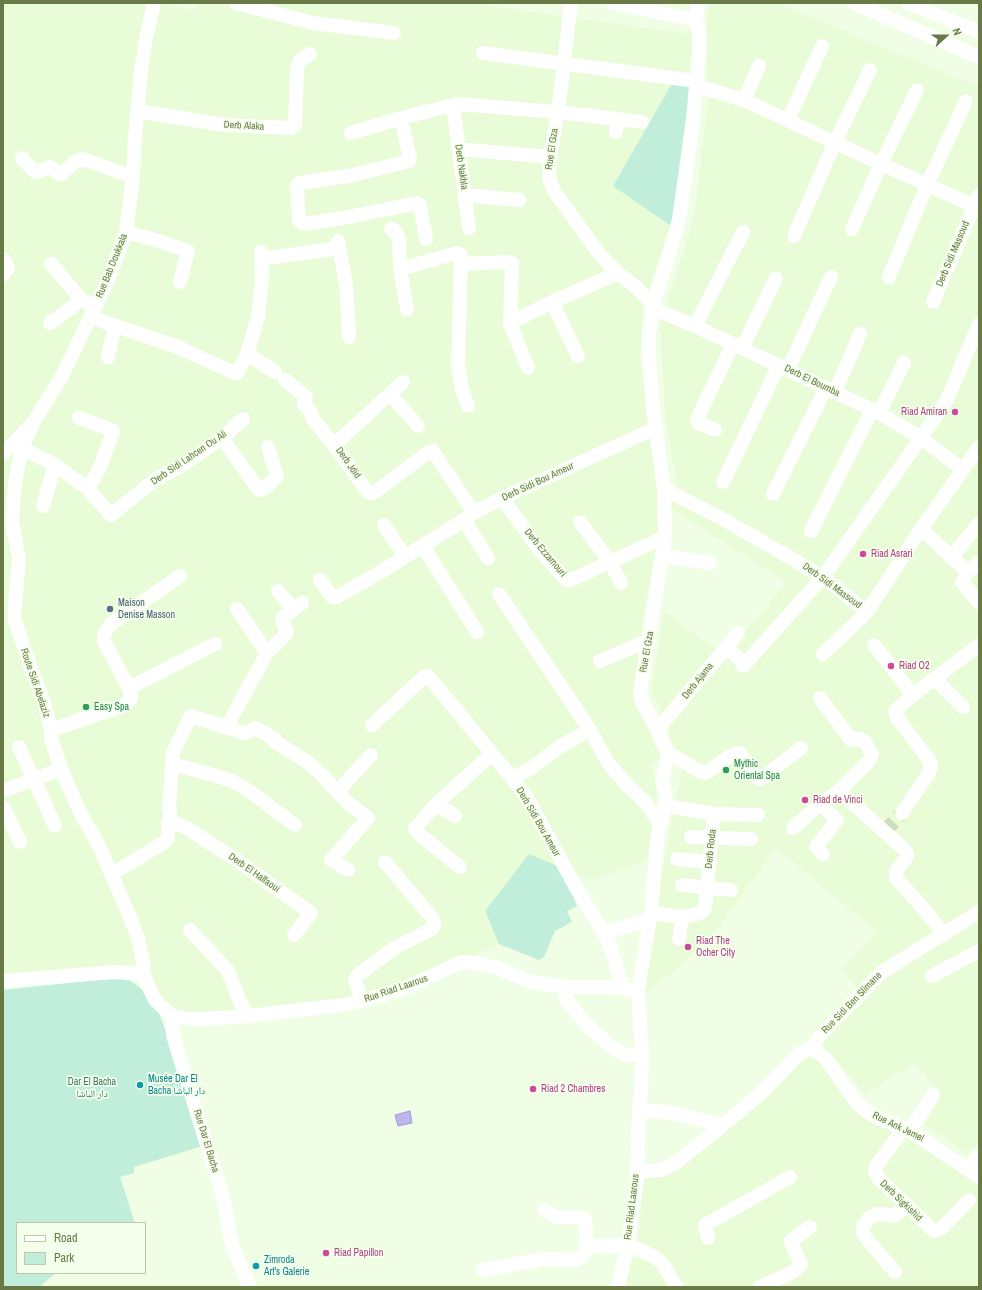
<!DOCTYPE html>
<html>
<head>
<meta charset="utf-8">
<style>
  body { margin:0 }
  #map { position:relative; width:982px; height:1290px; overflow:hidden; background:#effee4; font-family:"Archivo Narrow",sans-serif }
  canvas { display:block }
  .frame { position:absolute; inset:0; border:4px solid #697a46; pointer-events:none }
  .legend { position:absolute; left:16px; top:1222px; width:130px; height:52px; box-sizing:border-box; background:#f4ffec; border:1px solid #bccaaa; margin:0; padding:5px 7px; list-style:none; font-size:12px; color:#697a46 }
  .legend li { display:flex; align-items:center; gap:8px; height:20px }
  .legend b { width:20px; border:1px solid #bccaaa }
  .north { position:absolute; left:926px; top:16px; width:40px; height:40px; -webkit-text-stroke:3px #f4ffec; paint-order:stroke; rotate:69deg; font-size:11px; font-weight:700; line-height:16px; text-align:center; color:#697a46 }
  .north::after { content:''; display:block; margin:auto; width:14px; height:18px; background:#697a46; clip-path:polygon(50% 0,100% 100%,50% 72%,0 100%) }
</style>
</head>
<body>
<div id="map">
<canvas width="982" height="1290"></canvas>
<div class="frame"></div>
<ul class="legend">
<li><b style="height:5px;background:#fff"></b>Road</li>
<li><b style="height:11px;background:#c0eeda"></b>Park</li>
</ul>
<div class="north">N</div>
</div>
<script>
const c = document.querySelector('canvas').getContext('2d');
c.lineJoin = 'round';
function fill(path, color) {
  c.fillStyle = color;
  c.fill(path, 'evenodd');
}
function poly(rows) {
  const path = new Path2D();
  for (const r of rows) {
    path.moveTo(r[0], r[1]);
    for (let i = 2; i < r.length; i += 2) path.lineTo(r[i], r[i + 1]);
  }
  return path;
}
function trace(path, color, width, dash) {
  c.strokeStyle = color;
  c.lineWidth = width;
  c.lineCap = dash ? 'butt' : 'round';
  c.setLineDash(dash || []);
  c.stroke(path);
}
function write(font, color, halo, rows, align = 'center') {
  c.font = font + ' "Archivo Narrow","Noto Naskh Arabic",sans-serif';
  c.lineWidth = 3.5;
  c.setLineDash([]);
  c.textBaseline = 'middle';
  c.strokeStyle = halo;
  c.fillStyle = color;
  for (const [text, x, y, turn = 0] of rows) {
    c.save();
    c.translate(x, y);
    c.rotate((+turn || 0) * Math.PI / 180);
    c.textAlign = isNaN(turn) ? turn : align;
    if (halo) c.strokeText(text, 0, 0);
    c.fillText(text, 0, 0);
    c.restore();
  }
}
const residential = poly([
  [3,3,159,3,196,10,198,3,468,3,696,35,691,82,674,80,613,186,671,226,643,306,640,358,647,415,657,469,658,540,643,616,642,643,633,699,661,759,651,765,658,787,647,860,592,880,529,854,485,911,499,944,396,992,193,1020,160,1001,149,963,3,978],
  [710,3,777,3,979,87,979,1143,968,1154,925,1125,940,1091,914,1063,865,1094,811,1032,857,987,842,969,878,933,776,848,721,924,679,967,643,996,666,850,682,770,662,713,651,690,664,612,724,655,787,583,671,508,677,481,666,424,660,326,694,217,708,102,707,18],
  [814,1042,875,1125,901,1131,979,1180,979,1287,621,1287,637,1247,644,1173,687,1161]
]);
const green = poly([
  [674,80,691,82,671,226,613,186],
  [529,854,562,868,577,906,567,911,572,922,555,931,544,957,539,960,499,944,485,911],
  [125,977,144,991,159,1013,188,1090,206,1145,134,1167,134,1173,120,1177,135,1223,17,1223,17,1273,56,1273,39,1287,3,1287,3,990]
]);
const water = poly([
  [410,1111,412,1123,398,1126,395,1115,410,1111]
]);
const minorTunnel = poly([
  [884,832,902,813]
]);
const minor = poly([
  [236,3,313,23,394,33],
  [571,3,558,112,550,157,549,178,554,191,600,255,618,273,637,288,653,305],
  [613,3,696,20],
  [854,3,979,57],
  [908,3,979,32],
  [483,53,696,81],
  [696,86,744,100,881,164,979,208],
  [744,100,759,66],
  [453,105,469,228],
  [137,111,225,125,291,128,295,125,297,69,299,62,310,54],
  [401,118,410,158,409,161,349,176,299,183,297,187,299,220,302,223,305,224,343,218,417,203,420,205,426,239],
  [788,120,822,46],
  [616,132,618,119],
  [351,133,401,118,458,104,558,112,642,122],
  [458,149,550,157],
  [22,158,32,169,37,172,50,167,59,174,61,174,76,161,83,159,133,177],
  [465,195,519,200],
  [391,229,394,230,397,234,399,240,400,268,407,309],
  [852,229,881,164,917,90],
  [126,232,159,241,188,251,180,282],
  [794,236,835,142,870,70],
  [338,241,346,284,349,337],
  [3,259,8,268,3,275],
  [261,259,339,248],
  [51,264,81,299,95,307],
  [462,264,508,262,512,263,510,323,552,302,618,273],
  [400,269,457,253,461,255,458,365,462,390,468,406],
  [889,277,927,185,966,101],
  [552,302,578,356],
  [933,302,979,195],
  [652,308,695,326,879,413,921,438,963,470],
  [91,315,104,322,178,347,234,373,237,373,247,354,258,317,262,278,261,252],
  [50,323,71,308,81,299],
  [510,323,528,368],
  [695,326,743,232],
  [742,348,776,278],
  [247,354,275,372],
  [108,357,115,326],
  [788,369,831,277],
  [285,380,305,396,306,398,304,404,311,412,313,419,334,445,367,491,370,493,375,492,429,452,433,451,474,513],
  [835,392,860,334],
  [390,394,418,426],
  [879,413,904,363],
  [79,418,112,430,113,432,100,467,93,480,87,488],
  [33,423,22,448,15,482,12,522,19,558,14,618,33,674,43,699,51,730,51,738,61,769,79,810,100,848,128,912,138,938,143,962,144,977],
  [715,430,698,423,697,419,733,344],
  [222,438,259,490,265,488,277,476,268,447],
  [334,445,403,382],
  [22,448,55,465,87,488,111,515,156,479,181,466,222,438,243,419],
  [3,454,33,423,62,376,109,278,126,232,133,177,135,136,141,71,146,39,154,3],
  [723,482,779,365],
  [664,489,721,518,796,561,828,581,867,612,921,529,979,447],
  [773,494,826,388],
  [502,498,538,548,566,580,568,580,575,578,665,537],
  [43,506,55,465],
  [580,522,610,562,621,583],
  [384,525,405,557],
  [921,529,968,572,962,582,979,603],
  [811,531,872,410],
  [423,546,477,632],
  [662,556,710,563],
  [488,558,464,520,474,513,502,498,656,428],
  [951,558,979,523],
  [968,572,979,562],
  [320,580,332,597,337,597,379,573,464,520],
  [278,591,293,609],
  [499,594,590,730,608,763,626,784,645,802,660,824],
  [237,609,267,653],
  [874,645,913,695],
  [726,647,745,664],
  [823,654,867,612],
  [600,661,649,640],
  [743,666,823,577,904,462,947,400,979,324],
  [935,679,963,707],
  [129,688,215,644],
  [820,698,851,740,861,739,864,741,872,754,869,761,839,791,905,850,907,855,907,857,896,871,896,878,923,908,943,933],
  [372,725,424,677,427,676,429,677,512,778,529,801,575,886,604,933,610,945,623,988],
  [226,728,267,653,286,634,287,631,282,620,283,617,302,603],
  [658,729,738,633],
  [51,730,125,705,129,701,131,697,129,688,107,647,104,641,104,634,111,624,180,576],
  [19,747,55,826],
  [667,752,699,771,706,773,727,758,736,753,740,753,758,778,761,779,801,748],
  [172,764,214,775,234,782,248,790,295,825],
  [512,778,530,769,559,747,590,730],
  [3,791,61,769],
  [436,804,455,816],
  [820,804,837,820,816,847,823,854],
  [3,807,20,842],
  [902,813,929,773,931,765,929,760,898,719,896,715,895,711,913,695,979,645],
  [714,814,758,815],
  [171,821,169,806,173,752,191,716,244,733,249,732,255,728,275,739,274,741,309,763,324,777,337,792],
  [793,828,820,804,839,791],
  [691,837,751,839],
  [677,859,709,862],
  [460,867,420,835,415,829,436,804,492,754],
  [348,870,331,860,368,818,351,805,337,792,371,755],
  [112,874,163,843,168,839,168,823,171,821,185,827,235,859,311,913,294,935],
  [682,885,731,890],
  [651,913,682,917,697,914,702,912,705,908,707,888,714,814,666,806],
  [190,930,228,971,240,1002,248,1016],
  [604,933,650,919],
  [679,939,682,917],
  [932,976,979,951],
  [3,981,114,972,137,974,144,977,155,1000,172,1016,188,1019,202,1019,248,1016,342,1005,362,1001,405,988,461,962,476,963,495,967,531,982,566,987,614,987,638,991],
  [566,987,566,999,586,1024,609,1045,625,1055,642,1055],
  [362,1001,355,980,358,975,396,947,432,929,434,926,433,919,385,862],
  [172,1016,173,1035,178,1052,224,1200,232,1245,250,1287],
  [812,1049,819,1036,882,972,979,912],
  [812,1049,818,1052,826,1059,856,1102,866,1111,872,1115,910,1131,979,1177],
  [639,1112,658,1111,684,1115,722,1126],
  [904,1128,877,1165,875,1170,878,1178,934,1231,941,1229,969,1200],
  [910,1131,933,1095],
  [967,1168,979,1155],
  [637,1172,661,1170,670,1166,677,1162,722,1126,759,1095,798,1055,806,1050,812,1049],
  [545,1210,556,1217,576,1217,585,1219,587,1249],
  [708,1238,705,1225,790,1177],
  [483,1270,544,1259,576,1260,580,1258,587,1249,593,1246,628,1245,653,1256,661,1262,677,1287],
  [895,1272,866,1238,863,1232,863,1227,869,1218,877,1214,881,1214,893,1216,908,1206],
  [618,1287,628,1245,637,1180,639,1112,641,1094,642,1055,638,991,651,913,658,832,664,812,666,800,662,779,667,759,667,752,658,729,643,703,640,692,665,537,664,489,653,409,649,356,649,334,653,305,679,221,688,158,693,121,699,48,699,32,696,20,698,3],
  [760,1287,793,1272,801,1264,799,1259,793,1248,791,1241,810,1227]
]);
const markers = [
  [955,412,4,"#d1479c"],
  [863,554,4,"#d1479c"],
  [110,609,4,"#5c6f8a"],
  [891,666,4,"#d1479c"],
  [86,707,4,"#2e9e5b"],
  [726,770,4,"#2e9e5b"],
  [805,800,4,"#d1479c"],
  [688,947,4,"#d1479c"],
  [140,1085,4,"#0f9aa8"],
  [533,1089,4,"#d1479c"],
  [326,1253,4,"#d1479c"],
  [256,1266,4,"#0f9aa8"]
];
const streetNames = [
  ["Derb Alaka",244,126,3],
  ["Rue El Gza",552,149,-82],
  ["Derb Nakhla",461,167,82],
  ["Derb Sidi Massoud",953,254,-67],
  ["Rue Bab Doukkala",112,266,-68],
  ["Derb El Boumba",812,381,26],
  ["Derb Sidi Lahcen Ou Ali",189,458,-34],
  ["Derb Jdid",348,463,55],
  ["Derb Sidi Bou Ameur",538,482,-25],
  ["Derb Ezzamouri",545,553,50],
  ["Derb Sidi Massoud",832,586,36],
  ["Rue El Gza",647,652,-80],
  ["Derb Ajama",698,681,-51],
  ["Route Sidi Abelaziz",35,683,71],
  ["Derb Sidi Bou Ameur",538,822,60],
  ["Derb Roda",711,849,-84],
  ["Derb El Halfaoui",254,873,35],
  ["Rue Riad Laarous",396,989,-19],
  ["Rue Sidi Ben Slimane",852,1003,-46],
  ["Rue Ank Jemel",898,1127,26],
  ["Rue Dar El Bacha",206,1141,73],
  ["Derb Sigkishid",901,1201,44],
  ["Rue Riad Laarous",632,1207,-83]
];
const hotelNames = [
  ["Riad Amiran",947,412,"right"],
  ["Riad Asrari",871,554],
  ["Riad O2",899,666],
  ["Riad de Vinci",813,800],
  ["Riad The",696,941],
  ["Ocher City",696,953],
  ["Riad 2 Chambres",541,1089],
  ["Riad Papillon",334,1253]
];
const serviceNames = [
  ["Maison",118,603],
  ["Denise Masson",118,615]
];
const leisureNames = [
  ["Easy Spa",94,707],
  ["Mythic",734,764],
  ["Oriental Spa",734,776]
];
const cultureNames = [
  ["Musée Dar El",148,1079],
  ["Bacha دار الباشا",148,1091],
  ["Zimroda",264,1260],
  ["Art's Galerie",264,1272]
];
const parkNames = [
  ["Dar El Bacha",92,1082],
  ["دار الباشا",92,1094]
];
fill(residential, '#e8fcd7');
fill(green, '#c0eeda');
fill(water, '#bcb6ea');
trace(water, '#a39bdd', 1);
trace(minorTunnel, '#ceddbc', 14, [14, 7]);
trace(minor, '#fff', 14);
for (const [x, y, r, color] of markers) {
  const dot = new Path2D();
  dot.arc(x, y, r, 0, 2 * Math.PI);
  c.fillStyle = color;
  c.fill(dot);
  trace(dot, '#f4ffec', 1.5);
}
write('10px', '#697a46', '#f4ffec', streetNames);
write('10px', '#b23c85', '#f4ffec', hotelNames, 'left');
write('10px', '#4e5e75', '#f4ffec', serviceNames, 'left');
write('10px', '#27864d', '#f4ffec', leisureNames, 'left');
write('10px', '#0d838f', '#f4ffec', cultureNames, 'left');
write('10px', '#3b7a66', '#f4ffec', parkNames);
</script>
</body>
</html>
